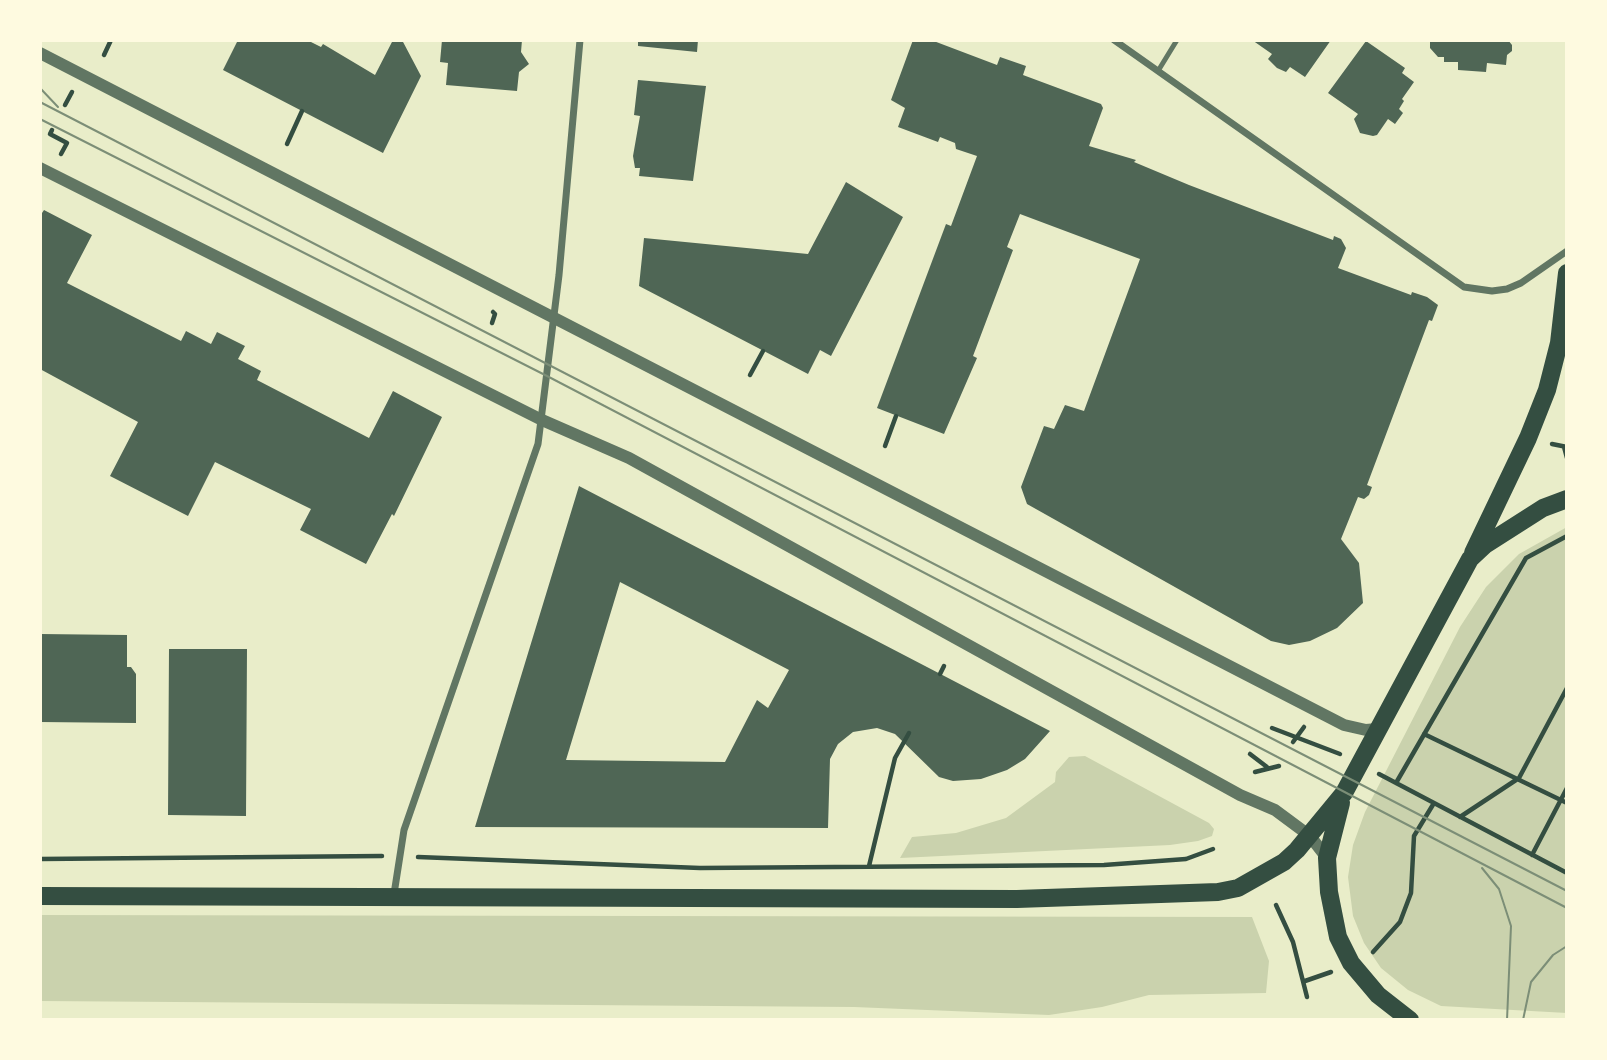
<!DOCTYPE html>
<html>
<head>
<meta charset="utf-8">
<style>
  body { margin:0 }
  #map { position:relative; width:1607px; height:1060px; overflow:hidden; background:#e9edc9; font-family:"Asap Condensed",sans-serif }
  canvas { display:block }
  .frame { position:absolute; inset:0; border:42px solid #fefae0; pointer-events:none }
</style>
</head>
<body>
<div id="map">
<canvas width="1607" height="1060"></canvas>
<div class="frame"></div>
</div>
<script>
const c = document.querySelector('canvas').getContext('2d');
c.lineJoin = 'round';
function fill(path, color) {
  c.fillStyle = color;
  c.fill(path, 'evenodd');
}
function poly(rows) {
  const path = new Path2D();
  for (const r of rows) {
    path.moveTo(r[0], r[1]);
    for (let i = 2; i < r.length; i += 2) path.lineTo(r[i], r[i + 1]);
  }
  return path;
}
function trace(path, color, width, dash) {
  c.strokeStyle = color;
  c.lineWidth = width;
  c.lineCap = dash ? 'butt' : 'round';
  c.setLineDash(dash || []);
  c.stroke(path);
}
const green = poly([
  [1567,527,1567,1013,1441,1006,1408,990,1381,968,1364,943,1353,916,1348,877,1353,845,1365,812,1460,627,1486,587,1519,554],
  [1085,756,1209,823,1214,829,1212,836,1198,841,1170,845,900,858,912,837,956,833,1006,818,1055,782,1056,772,1069,757],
  [40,915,1252,917,1269,961,1266,993,1149,995,1102,1007,1049,1015,854,1007,40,1001]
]);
const building = poly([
  [238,40,307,40,321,47,323,44,375,75,393,40,402,40,421,76,383,153,223,70],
  [442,40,522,40,521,52,529,64,519,72,517,91,446,85,448,63,440,62],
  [638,40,698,40,697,52,638,46],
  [913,40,931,40,997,65,1000,57,1026,66,1023,75,1101,104,1103,108,1089,146,1136,160,1134,162,1189,185,1333,240,1334,236,1341,239,1346,248,1338,268,1411,295,1412,292,1427,297,1438,305,1432,321,1429,320,1367,485,1372,487,1369,495,1364,499,1358,497,1341,539,1359,563,1363,603,1337,628,1310,641,1289,645,1271,641,1027,504,1021,487,1044,426,1054,429,1065,405,1084,411,1140,259,1020,214,1007,247,1013,250,973,356,977,358,944,434,877,408,946,224,951,226,977,156,956,149,955,143,940,137,938,142,898,127,905,108,891,100],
  [1252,40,1331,40,1305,77,1290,67,1286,72,1277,68,1268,59,1272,54],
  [1430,40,1508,40,1512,45,1512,51,1507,55,1506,65,1487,63,1486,72,1458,70,1458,62,1444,62,1444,57,1438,57,1430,48],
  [1366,41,1405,68,1402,73,1414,82,1402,99,1404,101,1399,109,1403,113,1395,124,1388,119,1377,135,1373,136,1360,133,1354,119,1358,114,1328,93],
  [638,80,706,86,693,181,639,176,640,168,635,168,633,156,640,116,634,115],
  [846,182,903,217,831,356,820,350,808,374,639,286,644,238,808,254],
  [44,210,92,235,67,283,181,341,186,331,211,344,217,332,245,346,238,359,261,371,257,380,369,438,393,391,442,417,394,516,392,514,366,564,300,530,311,509,215,462,188,516,110,476,138,422,40,369,40,216],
  [579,486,1050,731,1025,759,1007,770,981,779,953,781,939,777,895,734,877,728,853,732,838,744,830,759,828,828,475,827],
  [620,582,789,670,768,708,757,700,725,762,566,760],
  [40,634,127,635,127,667,131,667,136,674,136,723,40,722],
  [169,649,247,649,246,816,168,815]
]);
const path = poly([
  [104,55,111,40],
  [65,105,72,92],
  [52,130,50,134,67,143,61,154],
  [287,144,302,111],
  [492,323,495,314,493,312],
  [750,375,763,351],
  [1552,444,1567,447],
  [885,446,896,416],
  [1564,447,1567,458],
  [940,674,944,666],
  [1272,728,1340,754],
  [1424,734,1567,803],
  [1293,742,1304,727],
  [1250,754,1267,767],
  [1255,772,1279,766],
  [1379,774,1567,873],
  [1396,783,1526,558,1567,536],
  [1460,817,1519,778,1567,688],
  [1532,855,1567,788],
  [418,857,700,868,1104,865,1186,859,1213,849],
  [40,859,382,856],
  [869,866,895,758,909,733],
  [1276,905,1293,942,1307,997],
  [1373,952,1400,922,1411,893,1414,836,1434,803],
  [1305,981,1331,972]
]);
const service = poly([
  [1158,71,1177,40]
]);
const minor = poly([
  [1114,40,1464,287,1492,291,1507,289,1521,283,1567,251],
  [394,894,404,830,538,444,559,275,580,40]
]);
const tertiary = poly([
  [40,53,1344,725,1366,730,1377,729],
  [40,168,542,420,629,458,1240,795,1275,810,1310,836,1327,858]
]);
const primary = poly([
  [1473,553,1528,438,1547,390,1559,343,1567,273],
  [1341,803,1327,858,1329,892,1338,937,1351,963,1378,995,1410,1020],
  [40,896,1017,899,1218,892,1238,888,1284,862,1297,850,1344,793,1470,559,1485,545,1543,508,1567,499]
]);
const tram = poly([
  [40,88,58,107],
  [40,102,1567,891],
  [40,119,547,376,1567,908],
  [1482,868,1499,889,1511,926,1507,1020],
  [1523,1020,1531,982,1553,955,1567,946]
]);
fill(green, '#cad2ad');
fill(building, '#4f6655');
trace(path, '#344e41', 4.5);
trace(service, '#617663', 5);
trace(minor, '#617663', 7);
trace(tertiary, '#617663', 12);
trace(primary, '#344e41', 18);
trace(tram, '#7c8e77', 2);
</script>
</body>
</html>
